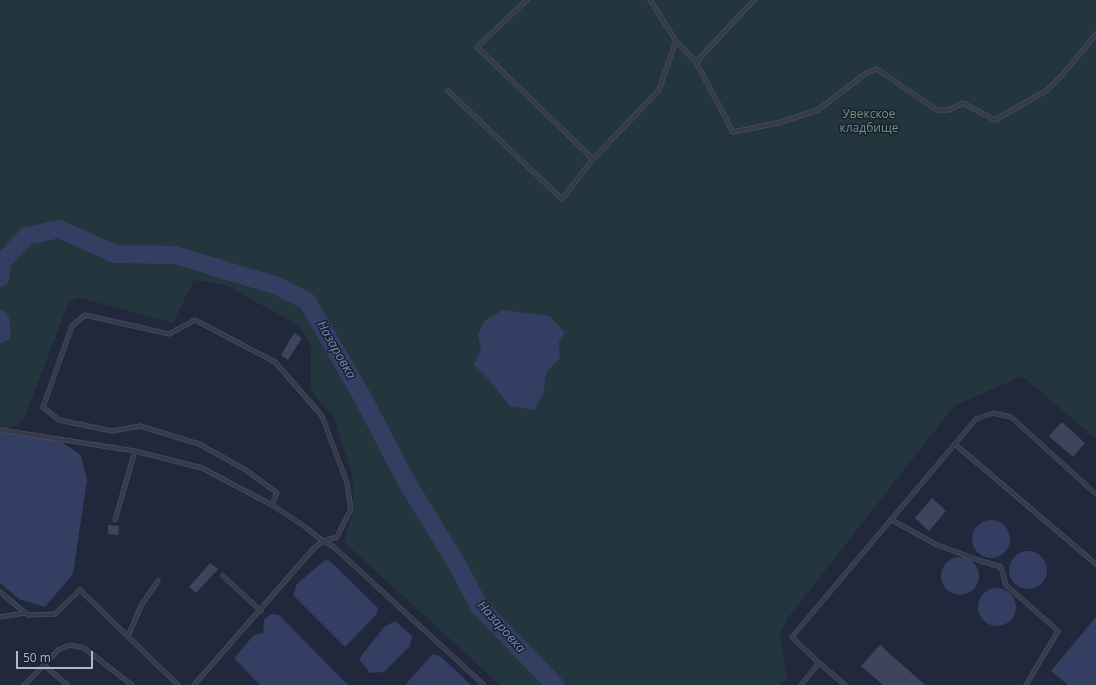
<!DOCTYPE html>
<html>
<head>
<meta charset="utf-8">
<style>
  body { margin:0 }
  #map { position:relative; width:1096px; height:685px; overflow:hidden; background:#22283c; font-family:"Open Sans",sans-serif }
  canvas { display:block }
  .scale { position:absolute; left:16px; top:651px; width:77px; height:18px; box-sizing:border-box; border:2px solid #b1b6c8; border-top:0; padding-left:5px; font-size:12px; line-height:14px; white-space:nowrap; color:#b1b6c8; -webkit-text-stroke:3px #1b2031; paint-order:stroke }
</style>
</head>
<body>
<div id="map">
<canvas width="1096" height="685"></canvas>
<div class="scale">50 m</div>
</div>
<script>
const c = document.querySelector('canvas').getContext('2d');
c.lineJoin = 'round';
function fill(path, color) {
  c.fillStyle = color;
  c.fill(path, 'evenodd');
}
function poly(rows) {
  const path = new Path2D();
  for (const r of rows) {
    if (r.length === 3) {
      path.moveTo(r[0] + r[2], r[1]);
      path.arc(r[0], r[1], r[2], 0, 2 * Math.PI);
      continue;
    }
    path.moveTo(r[0], r[1]);
    for (let i = 2; i < r.length; i += 2) path.lineTo(r[i], r[i + 1]);
  }
  return path;
}
function trace(path, color, width, dash) {
  c.strokeStyle = color;
  c.lineWidth = width;
  c.lineCap = dash ? 'butt' : 'round';
  c.setLineDash(dash || []);
  c.stroke(path);
}
function write(font, color, halo, rows, align = 'center') {
  c.font = font + ' "Open Sans",sans-serif';
  c.lineWidth = 3;
  c.setLineDash([]);
  c.textBaseline = 'middle';
  c.strokeStyle = halo;
  c.fillStyle = color;
  for (const [text, x, y, turn = 0] of rows) {
    c.save();
    c.translate(x, y);
    c.rotate((+turn || 0) * Math.PI / 180);
    c.textAlign = isNaN(turn) ? turn : align;
    if (halo) c.strokeText(text, 0, 0);
    c.fillText(text, 0, 0);
    c.restore();
  }
}
const green = poly([
  [0,0,1096,0,1096,439,1022,376,954,406,787,619,780,633,787,678,780,685,500,685,344,542,354,510,352,475,334,417,311,391,311,347,299,326,226,285,194,280,173,323,77,297,68,304,25,416,17,425,5,430,0,429],
  [559,341,560,358,546,373,544,392,508,406,489,380,474,365,481,348]
]);
const water = poly([
  [503,310,550,316,565,333,559,341,560,358,546,373,544,392,534,410,509,406,489,380,474,365,481,348,478,335,483,322],
  [0,432,60,441,81,455,87,480,73,574,45,607,19,599,0,583],
  [991,539,19],
  [1028,570,19],
  [960,576,19],
  [325,560,330,561,378,608,376,615,345,647,293,595,297,584],
  [997,607,19],
  [272,614,279,615,348,685,260,685,234,658,253,636,263,633,264,619],
  [1096,617,1096,685,1068,685,1051,671],
  [395,621,412,636,410,646,384,672,370,673,359,659,384,627],
  [433,654,440,656,471,685,405,685]
]);
const river = poly([
  [0,278,3,261,27,236,59,229,115,254,175,255,277,286,307,301,363,398,405,479,458,566,479,606,555,685],
  [0,319,2,333,0,334]
]);
const building = poly([
  [294,333,302,338,288,360,281,355],
  [1062,422,1085,443,1073,457,1049,436],
  [932,498,946,511,929,531,915,518],
  [108,525,119,526,118,535,108,534],
  [210,563,218,569,196,593,189,587],
  [880,645,925,685,883,685,861,666]
]);
const lane = poly([
  [527,0,477,47,593,159],
  [650,0,676,41,696,62,733,132,778,123,818,110,865,74,877,69,937,110,949,110,963,103,995,120,1047,90,1064,73,1096,34],
  [696,62,754,0],
  [448,91,562,199,593,159,659,90,676,41],
  [0,430,135,451,202,468,272,505,304,526,323,541,334,547,484,685],
  [956,445,1096,564],
  [115,520,135,451],
  [892,520,935,544,978,560,1001,567,1006,585,1058,631,1026,685],
  [223,576,261,611],
  [0,592,28,615,55,614,80,590,178,685],
  [0,617,25,613],
  [128,636,142,604,158,581],
  [24,685,44,665],
  [67,685,44,665,58,650,70,645,84,648,132,685],
  [194,685,314,548,323,541,337,537,351,509,347,483,322,416,275,362,195,320,169,334,85,315,72,326,43,407,59,420,112,431,140,426,199,444,246,470,277,493,272,505],
  [801,685,819,663],
  [845,685,819,663,792,637,976,419,993,413,1011,417,1096,494]
]);
const parkNames = [
  ["Увекское",869,115],
  ["кладбище",869,129]
];
const waterNames = [
  ["Назаровка",336,350,60],
  ["Назаровка",501,627,48]
];
fill(green, '#24363d');
fill(water, '#333e62');
trace(river, '#333e62', 18);
fill(building, '#3e445c');
trace(lane, '#515667', 5);
trace(lane, '#363b4c', 4);
write('12px', '#679a7c', '#1b2031', parkNames);
write('italic 13px', '#7886b1', '#1b2031', waterNames);
</script>
</body>
</html>
